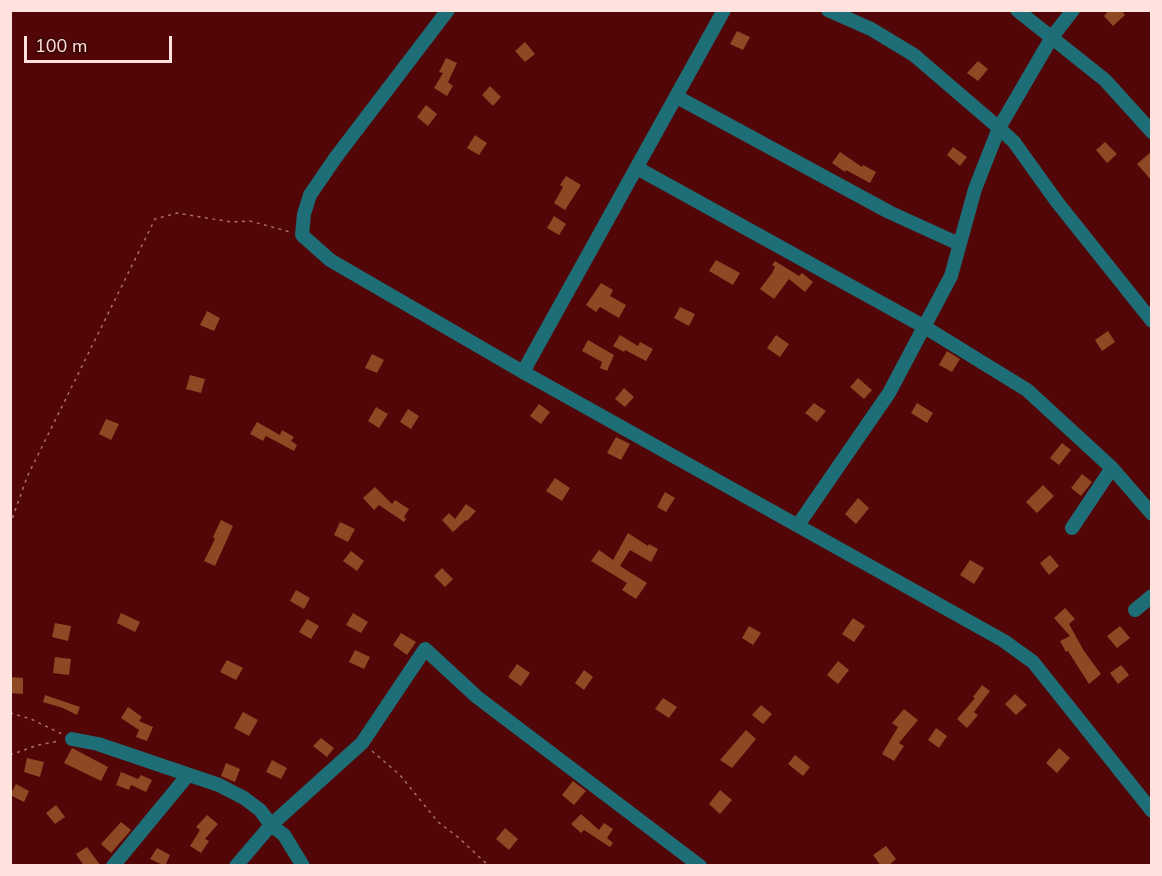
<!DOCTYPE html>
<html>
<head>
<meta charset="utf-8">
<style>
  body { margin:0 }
  #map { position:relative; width:1162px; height:876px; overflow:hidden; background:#530608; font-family:"Nunito Sans",sans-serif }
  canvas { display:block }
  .frame { position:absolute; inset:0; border:12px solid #ffe2de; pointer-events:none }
  .scale { position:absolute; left:24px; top:36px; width:148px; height:27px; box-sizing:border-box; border:3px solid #ffe2de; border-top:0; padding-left:8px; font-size:18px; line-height:21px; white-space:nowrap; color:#ffe2de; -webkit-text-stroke:4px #400707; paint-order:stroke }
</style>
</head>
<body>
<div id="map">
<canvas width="1162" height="876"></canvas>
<div class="frame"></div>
<div class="scale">100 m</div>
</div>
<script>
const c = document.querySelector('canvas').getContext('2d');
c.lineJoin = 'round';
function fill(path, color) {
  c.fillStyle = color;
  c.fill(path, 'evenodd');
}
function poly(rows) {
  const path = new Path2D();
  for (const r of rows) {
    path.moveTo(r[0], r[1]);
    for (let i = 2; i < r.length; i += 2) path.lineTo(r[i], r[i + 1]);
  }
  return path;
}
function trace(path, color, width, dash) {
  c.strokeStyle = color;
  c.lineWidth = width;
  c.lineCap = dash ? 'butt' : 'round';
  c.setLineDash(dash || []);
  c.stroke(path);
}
const building = poly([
  [1109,10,1121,10,1125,15,1113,26,1104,16],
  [737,31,750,37,743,50,730,44],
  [525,42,535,54,525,62,515,51],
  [446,58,457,63,448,82,453,86,447,96,434,88,443,73,439,72],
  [978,61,988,69,978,81,967,73],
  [490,86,501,97,493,106,482,95],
  [426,105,437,114,428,126,417,117],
  [475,135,487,143,479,155,467,148],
  [1105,142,1117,154,1107,163,1096,150],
  [953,147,967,157,960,166,947,155],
  [1152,151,1152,181,1137,164],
  [840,152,862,167,863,165,876,172,870,183,846,170,845,172,832,163],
  [566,176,581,185,565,210,554,203,563,187,560,185],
  [554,216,566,224,559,235,547,228],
  [716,260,740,273,733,285,709,271],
  [775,261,799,276,802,273,813,282,805,292,789,279,774,299,760,289,772,273,775,267,772,265],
  [601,283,613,290,610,296,626,305,619,318,600,307,596,312,586,305],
  [680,307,695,314,689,326,674,318],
  [207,311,220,318,214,331,200,325],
  [1108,331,1115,342,1102,351,1095,340],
  [620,335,638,346,640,342,653,349,646,361,625,350,624,352,613,346],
  [776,335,789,344,780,357,767,348],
  [588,340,614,355,607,371,600,368,602,362,582,351],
  [947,351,960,359,952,372,939,365],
  [372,354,384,360,377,373,365,368],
  [190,375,205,379,201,393,186,389],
  [858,378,872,390,864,399,850,387],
  [624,388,634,397,625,407,615,399],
  [814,403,826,411,817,422,805,413],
  [917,403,933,413,927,423,911,413],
  [539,404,550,412,541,424,530,416],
  [376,407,388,414,379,428,368,421],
  [408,409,419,416,411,429,400,422],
  [106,419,119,424,111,440,99,434],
  [257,422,280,435,282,430,294,437,291,441,297,445,294,451,266,436,263,441,250,434],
  [616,437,630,444,621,460,607,453],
  [1062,443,1071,450,1059,465,1050,458],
  [1082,474,1092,482,1081,496,1071,488],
  [555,478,570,488,562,501,546,491],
  [1043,485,1054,496,1037,513,1026,502],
  [375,487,392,504,395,500,409,509,404,517,406,519,404,522,379,505,374,510,363,498],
  [665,492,675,498,666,512,657,507],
  [858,498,869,508,856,524,845,514],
  [466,504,476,511,467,521,466,520,453,532,442,520,449,513,455,519],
  [221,520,233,526,215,566,204,561,215,539,213,537],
  [340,522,355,529,348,542,334,535],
  [628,533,648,546,649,544,658,549,651,562,630,550,620,566,647,583,636,599,622,590,627,583,591,561,599,550,613,560],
  [351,551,364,561,357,571,343,561],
  [1050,555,1059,566,1049,575,1040,563],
  [970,560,984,568,974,584,960,575],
  [442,568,453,579,445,587,434,576],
  [296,590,310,598,304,609,290,601],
  [1065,608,1075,619,1069,624,1084,651,1101,674,1089,684,1068,651,1066,652,1060,641,1070,636,1054,618],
  [121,613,140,622,135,632,117,623],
  [353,613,368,622,361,633,346,625],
  [853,618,865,626,854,642,842,634],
  [307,619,319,626,311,639,299,632],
  [55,623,71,626,68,641,52,637],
  [749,626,761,633,753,645,742,638],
  [1120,626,1130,638,1117,648,1107,636],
  [401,633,416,642,407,655,393,645],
  [355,650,370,657,364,669,349,662],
  [55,657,71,659,69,675,53,673],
  [227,660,243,668,236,680,220,672],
  [838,661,849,670,838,684,827,675],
  [517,664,530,673,521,686,508,677],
  [1121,665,1129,675,1118,684,1110,673],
  [584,670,593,677,584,690,575,683],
  [10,677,23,678,23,694,10,693],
  [982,685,990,691,974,712,978,715,967,728,957,719,975,698,973,697],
  [1015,694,1027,705,1016,715,1005,704],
  [45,695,80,707,77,715,63,708,43,702],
  [663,698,677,707,669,718,655,709],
  [761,705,772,714,763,724,752,715],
  [128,707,142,717,139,721,153,727,147,741,136,737,139,730,121,718],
  [904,709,918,720,899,743,904,746,894,761,882,754,898,727,892,723],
  [243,712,258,720,249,736,234,728],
  [936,728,947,736,939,748,928,740],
  [746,730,756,739,732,768,720,760],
  [321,738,334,748,327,757,313,746],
  [72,748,108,767,101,781,64,763],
  [1059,748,1070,758,1057,773,1046,763],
  [795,755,810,767,803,776,788,764],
  [27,758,44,762,40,777,24,772],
  [272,760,287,768,281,779,266,772],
  [226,763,240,769,235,782,221,776],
  [121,772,138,779,141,775,152,780,146,792,131,785,129,790,116,785],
  [573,781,586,791,574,805,562,795],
  [16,784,29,791,24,802,10,795],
  [720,790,732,800,720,814,709,804],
  [56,805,65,817,55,824,46,813],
  [581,814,599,830,604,823,613,829,607,838,613,843,610,847,584,830,581,833,571,824],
  [207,815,218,824,205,839,209,841,201,853,190,846,200,830,196,827],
  [121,822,131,830,111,853,101,844],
  [505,828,518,839,509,850,496,839],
  [886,846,896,859,888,866,881,866,873,855],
  [87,847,95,858,101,866,84,866,76,854],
  [157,848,170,855,165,866,150,859]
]);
const path = poly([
  [10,525,27,477,155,219,177,213,231,222,250,221,290,232],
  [10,713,31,719,62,734],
  [372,751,400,775,438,822,459,838,489,866],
  [10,755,38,745,59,741]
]);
const minor = poly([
  [448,10,336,157,310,195,304,214,302,235,330,260,523,372,1004,641,1033,662,1152,811],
  [828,10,871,29,914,55,999,128,1014,142,1057,202,1152,321],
  [1017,10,1105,80,1152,132],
  [677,97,889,212,959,244],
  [637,168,923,326,1027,390,1112,468,1152,514],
  [523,372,724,10],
  [798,525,889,393,951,276,975,189,999,128,1052,37,1073,10],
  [1072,528,1112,468],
  [1135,610,1152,596],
  [72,739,98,744,219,785,244,798,260,810,271,825,284,835,303,866],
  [113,866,188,775],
  [236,866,271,825,362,743,425,649,477,697,700,866]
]);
fill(building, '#8e4823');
trace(path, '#a6706f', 1.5, [3, 4.5]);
trace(minor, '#1e6e77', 14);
</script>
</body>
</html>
